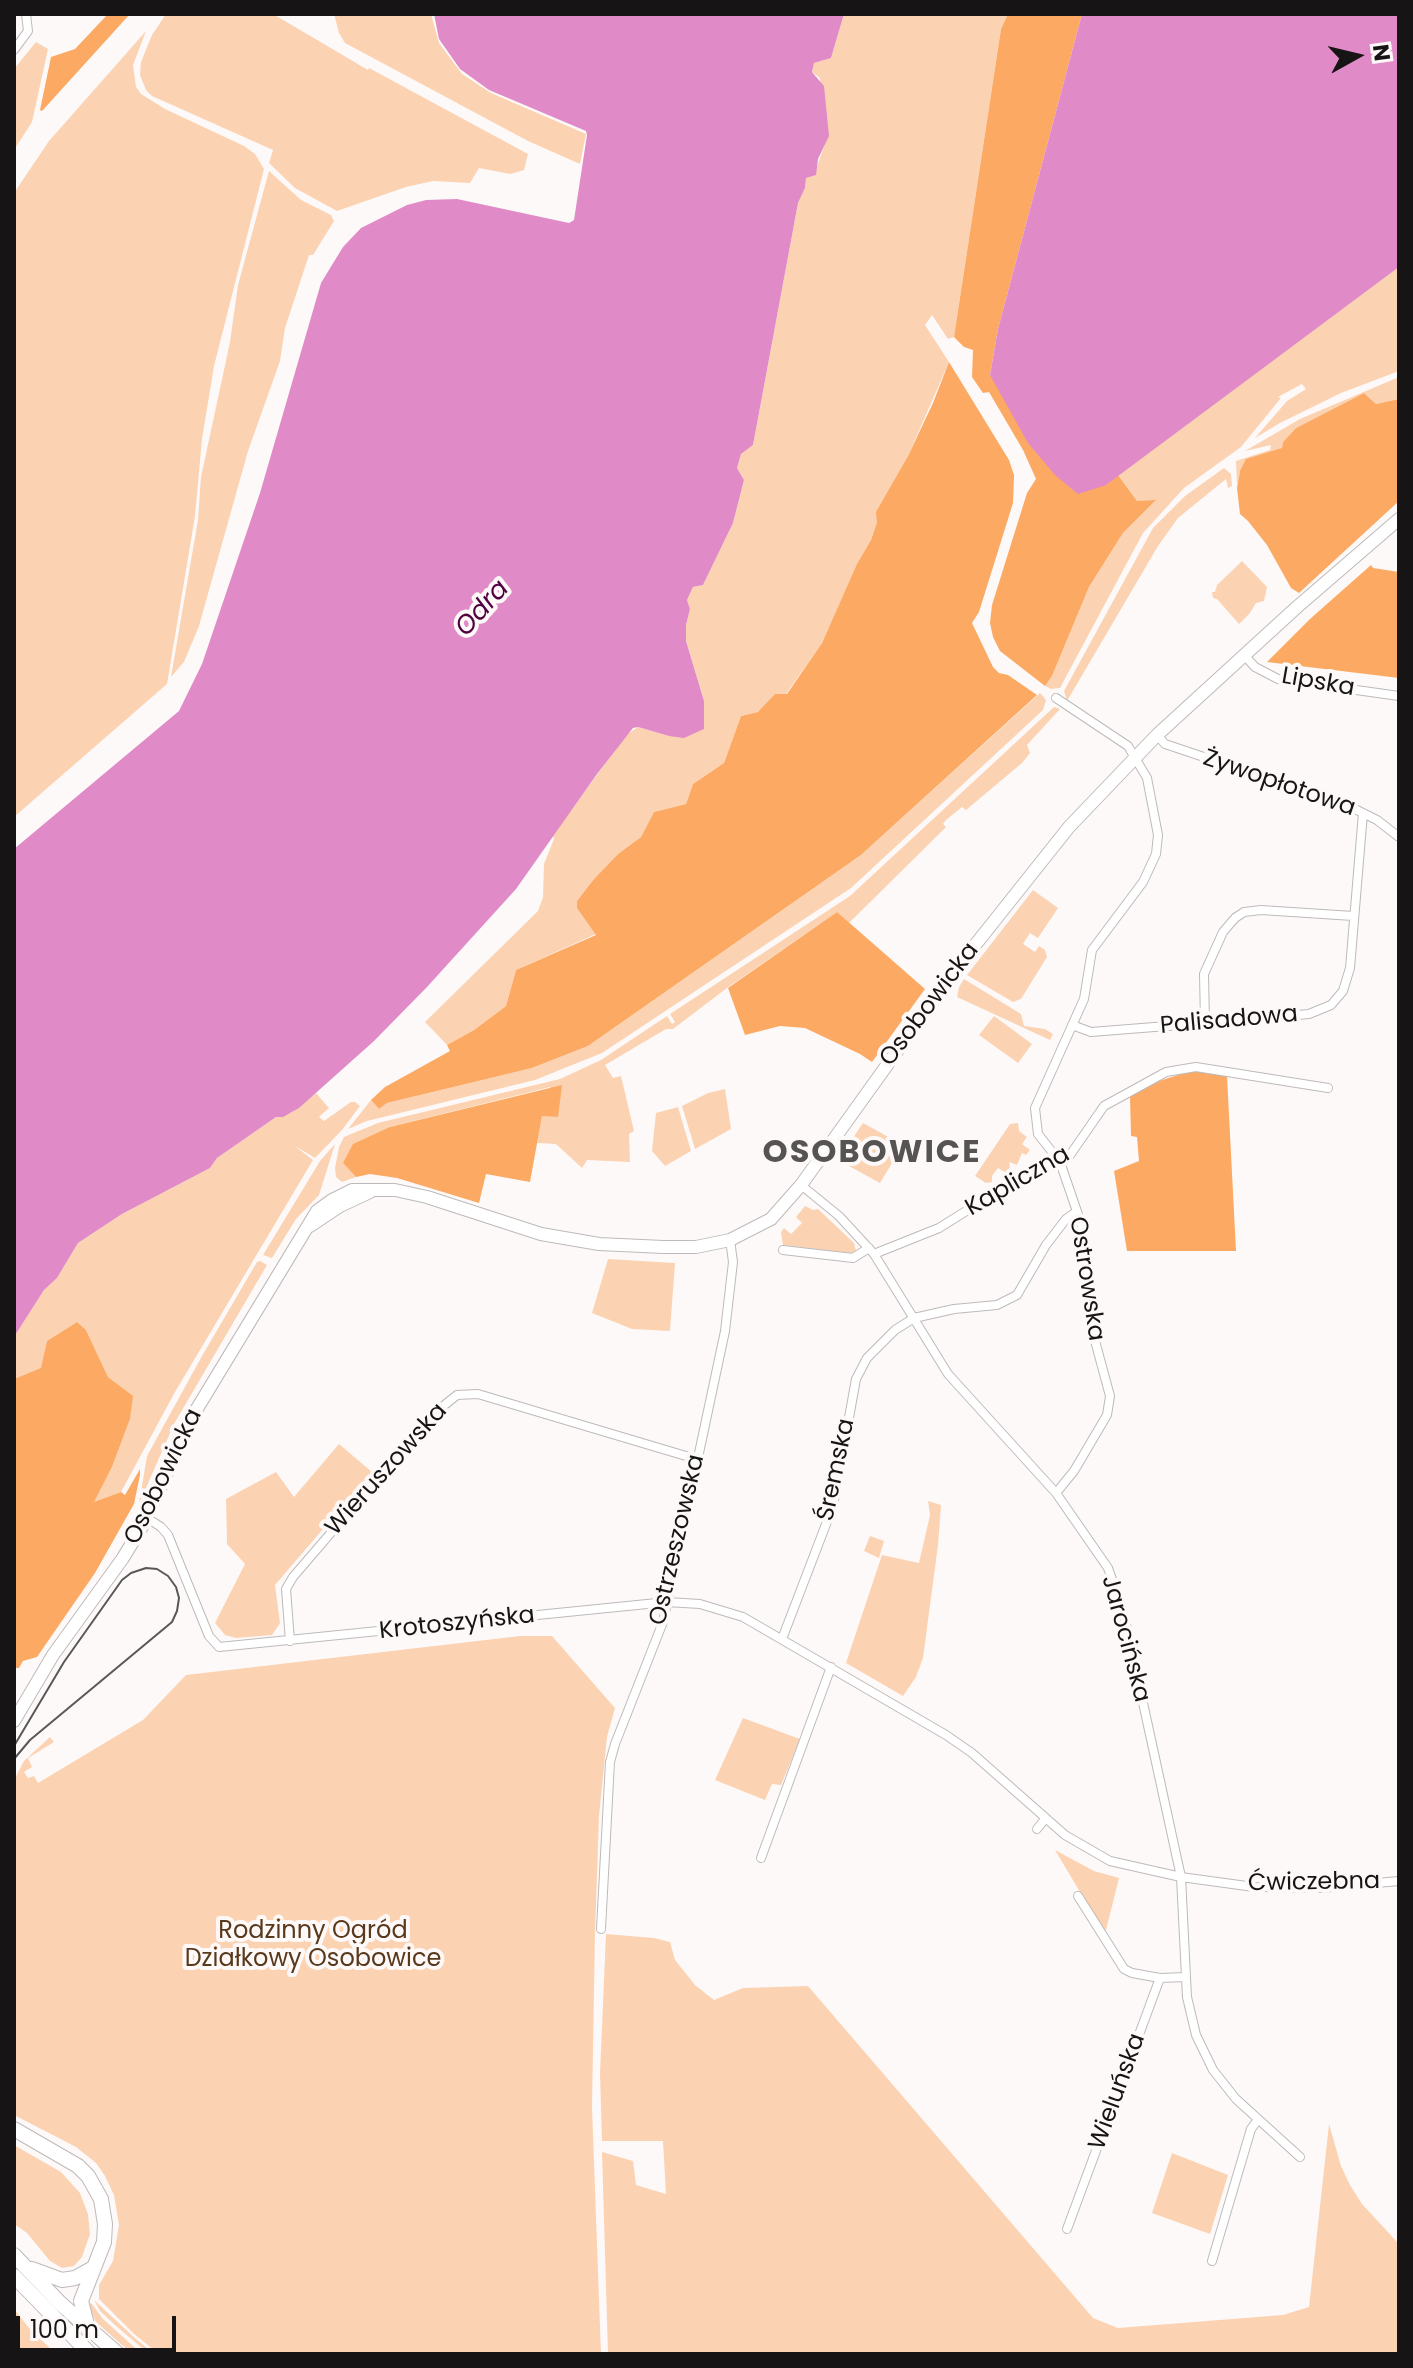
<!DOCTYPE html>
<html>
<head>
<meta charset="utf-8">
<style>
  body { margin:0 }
  #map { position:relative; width:1413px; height:2368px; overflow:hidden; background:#fdf9f9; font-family:Poppins,sans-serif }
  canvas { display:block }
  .frame { position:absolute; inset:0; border:16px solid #161414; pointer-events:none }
  .north { position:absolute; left:1317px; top:16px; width:80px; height:80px; -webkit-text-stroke:6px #fdf9f9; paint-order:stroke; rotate:82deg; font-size:22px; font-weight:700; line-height:32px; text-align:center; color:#161414 }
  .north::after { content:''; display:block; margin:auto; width:28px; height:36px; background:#161414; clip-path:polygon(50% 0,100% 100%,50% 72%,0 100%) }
  .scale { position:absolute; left:16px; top:2316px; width:160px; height:36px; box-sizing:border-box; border:4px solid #161414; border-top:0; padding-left:10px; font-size:24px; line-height:28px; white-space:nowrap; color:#161414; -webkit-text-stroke:6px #fdf9f9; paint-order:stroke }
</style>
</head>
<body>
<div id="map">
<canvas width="1413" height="2368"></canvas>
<div class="frame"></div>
<div class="north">N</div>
<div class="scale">100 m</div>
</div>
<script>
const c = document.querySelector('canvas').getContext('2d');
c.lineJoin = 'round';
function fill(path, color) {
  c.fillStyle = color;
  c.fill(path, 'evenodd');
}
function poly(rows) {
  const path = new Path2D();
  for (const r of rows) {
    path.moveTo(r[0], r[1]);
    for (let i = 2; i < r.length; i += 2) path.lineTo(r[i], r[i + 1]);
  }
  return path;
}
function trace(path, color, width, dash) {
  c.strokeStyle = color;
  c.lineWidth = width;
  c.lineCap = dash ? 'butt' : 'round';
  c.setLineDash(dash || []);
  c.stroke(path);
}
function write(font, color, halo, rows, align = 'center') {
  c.font = font + ' Poppins,sans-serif';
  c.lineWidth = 8;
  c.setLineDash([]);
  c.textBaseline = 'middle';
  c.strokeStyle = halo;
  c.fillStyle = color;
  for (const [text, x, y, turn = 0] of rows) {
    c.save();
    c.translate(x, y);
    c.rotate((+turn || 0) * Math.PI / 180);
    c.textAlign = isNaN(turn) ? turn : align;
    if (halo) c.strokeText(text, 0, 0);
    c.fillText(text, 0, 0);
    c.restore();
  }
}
const green = poly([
  [166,14,273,14,368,70,369,68,528,154,524,170,510,174,479,168,470,183,433,181,406,187,337,211,295,188,269,163,273,150,152,96,146,90,140,75,141,62,152,35],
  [334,14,431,14,439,43,462,74,491,93,586,134,580,164,528,141,345,43,339,33],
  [844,14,1008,14,1001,29,954,337,948,339,932,315,925,325,949,362,946,369,908,456,877,512,877,522,871,540,857,565,822,643,786,694,758,712,741,716,724,763,693,784,686,804,654,812,641,837,618,854,594,879,577,901,596,934,516,970,506,1006,474,1030,447,1045,425,1022,538,911,543,897,544,864,554,839,553,835,626,735,638,727,669,736,704,701,686,641,686,625,690,609,687,600,693,587,703,585,733,523,744,480,737,468,741,454,753,445,798,203,805,188,806,178,814,175,825,144,820,78,812,72,814,63,831,58],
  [146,31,133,65,136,87,141,94,165,109,244,146,255,154,264,169,214,366,202,439,195,516,167,684,14,817,14,193,49,141],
  [36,42,48,49,32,122,14,150,14,69],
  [269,171,301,200,331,215,334,221,313,255,309,255,285,328,280,361,248,451,199,626,184,662,171,677,198,520,201,477,230,342,238,285],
  [1399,267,1399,371,1341,393,1280,423,1255,438,1287,401,1306,389,1302,384,1278,397,1281,398,1241,447,1184,488,1143,533,1060,688,1051,689,1045,686,1052,676,1089,587,1123,533,1155,501,1137,501,1118,475],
  [1399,377,1399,399,1376,404,1364,393,1296,428,1283,442,1282,448,1240,471,1237,486,1236,461,1270,450,1271,445,1245,451,1300,419],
  [1224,468,1231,474,1232,486,1228,488,1226,479,1178,518,1158,546,1067,701,1064,691,1153,528,1185,496],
  [1242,561,1267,587,1264,601,1256,603,1250,613,1239,624,1217,599,1213,598,1212,592,1215,592,1217,585],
  [1040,693,1046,700,1043,710,851,888,602,1053,535,1080,367,1121,348,1129,371,1100,379,1109,387,1103,532,1068,588,1046,861,855],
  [1054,707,1060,709,1027,745,1030,753,1022,763,966,810,962,807,946,820,943,824,946,827,937,836,849,923,837,912,727,988,673,1029,666,1029,605,1065,613,1078,621,1076,634,1131,629,1134,630,1162,587,1160,582,1168,556,1144,537,1143,542,1115,558,1117,550,1087,390,1127,343,1163,356,1177,342,1182,336,1177,335,1168,339,1147,344,1137,351,1134,378,1123,560,1079,601,1060,667,1016,672,1024,675,1022,670,1014,850,896],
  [1033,890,1058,908,1038,938,1030,933,1023,944,1035,952,1039,946,1045,950,1047,957,1021,999,1013,1002,967,975],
  [964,979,1021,1014,1024,1026,1045,1029,1053,1034,1050,1040,957,997,959,987],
  [994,1016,1032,1044,1018,1063,979,1035],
  [725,1089,731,1129,695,1149,682,1106,708,1093],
  [316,1093,329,1108,319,1117,324,1121,351,1102,355,1102,360,1106,342,1130,315,1158,295,1146,313,1160,175,1392,121,1492,93,1503,112,1467,130,1419,132,1396,108,1377,86,1330,77,1322,47,1341,42,1368,14,1379,14,1337,44,1290,57,1278,78,1243,122,1214,210,1168,217,1158,276,1117,292,1112],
  [678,1107,691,1151,665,1166,652,1151,656,1113],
  [863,1123,903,1145,880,1183,838,1160],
  [1018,1123,1019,1131,1027,1137,1022,1144,1030,1150,1026,1155,1022,1153,1017,1165,1009,1162,1010,1167,1006,1173,998,1168,992,1176,992,1182,986,1183,975,1176,1010,1124],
  [335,1144,319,1195,296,1219,272,1258,263,1255,320,1161],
  [805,1206,813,1210,818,1209,854,1243,856,1251,850,1253,783,1245,781,1232,784,1228,791,1234,802,1223,796,1217],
  [608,1259,675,1263,670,1331,632,1329,592,1313],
  [260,1261,267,1265,174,1424,139,1504,147,1456,202,1356,257,1262],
  [339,1444,372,1472,275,1585,280,1623,272,1635,236,1638,225,1635,215,1623,245,1564,227,1544,226,1499,276,1472,294,1497],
  [928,1501,941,1505,938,1545,923,1658,916,1677,903,1696,846,1663,882,1555,919,1563,930,1515],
  [870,1536,884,1541,879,1558,864,1551],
  [520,1636,552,1636,615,1708,607,1737,599,1816,595,1933,592,2107,601,2354,159,2354,134,2334,99,2299,99,2285,113,2261,119,2225,114,2195,105,2176,96,2163,76,2147,14,2115,14,1780,24,1761,50,1737,54,1742,28,1758,32,1767,24,1772,28,1778,34,1776,38,1783,143,1720,186,1675],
  [743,1718,800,1739,781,1785,772,1784,765,1800,715,1780],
  [1055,1850,1094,1871,1119,1878,1105,1934],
  [606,1934,654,1938,670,1942,675,1960,695,1985,714,2000,743,1988,808,1986,1093,2318,1118,2328,1283,2315,1309,2307,1329,2124,1341,2166,1350,2185,1362,2204,1399,2244,1399,2354,608,2354,602,2152,633,2161,636,2185,666,2194,663,2141,602,2141,600,2073],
  [14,2145,61,2172,80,2193,88,2214,90,2234,82,2257,74,2266,62,2268,50,2261,27,2233,14,2224],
  [1172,2153,1228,2175,1210,2234,1152,2213],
  [94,2300,136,2339,154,2354,149,2354,115,2325,100,2311],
  [86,2302,92,2304,103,2319,142,2354,132,2354,96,2322],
  [14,2309,29,2328,56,2354,14,2354]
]);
const forest = poly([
  [108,14,130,14,42,111,40,110,51,57,75,49],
  [1008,14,1082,14,998,329,990,375,1106,485,1118,475,1137,501,1156,500,1123,533,1089,587,1052,676,1045,686,1000,651,993,637,990,623,992,605,1027,493,1036,479,1023,450,989,392,983,393,972,377,973,350,964,347,954,337,1001,29],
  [949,362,1009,460,1014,475,1013,503,979,612,972,623,993,667,999,673,1008,675,1037,695,861,855,588,1046,532,1068,387,1103,379,1109,371,1100,385,1087,450,1051,447,1045,474,1030,506,1006,516,970,596,935,577,908,577,901,594,879,618,854,641,837,654,812,686,804,693,784,724,763,741,716,758,712,775,694,787,694,822,643,857,564,871,540,877,522,876,512,908,456,933,403],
  [1364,393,1376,404,1399,399,1399,501,1299,593,1291,588,1267,545,1248,521,1240,514,1237,488,1240,471,1246,459,1282,448,1283,442,1296,428],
  [1371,565,1373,568,1399,572,1399,678,1267,662,1310,619],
  [837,912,925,989,872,1062,860,1054,805,1028,780,1026,745,1035,728,988],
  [1191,1071,1227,1076,1236,1251,1127,1251,1114,1171,1139,1161,1137,1137,1131,1136,1130,1096,1159,1081],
  [562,1085,558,1117,542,1116,530,1182,486,1174,479,1203,397,1178,370,1174,356,1177,343,1163,353,1144,390,1127],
  [77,1322,86,1330,108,1377,133,1396,130,1419,112,1467,94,1502,121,1492,125,1495,140,1469,140,1475,134,1504,95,1573,37,1657,23,1661,19,1668,14,1668,14,1379,41,1368,47,1341]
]);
const water = poly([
  [434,14,844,14,831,58,814,63,812,72,824,86,829,136,818,159,816,175,806,178,805,188,798,203,753,445,741,454,737,468,744,480,733,523,703,585,693,587,687,600,690,609,686,625,686,641,704,701,704,729,684,738,669,736,638,727,633,728,597,774,516,889,427,987,374,1041,299,1108,283,1117,276,1117,217,1158,210,1168,122,1214,78,1243,57,1278,44,1290,14,1337,14,849,179,711,202,664,260,493,321,283,343,247,361,228,407,205,426,200,457,199,569,223,574,220,587,135,586,131,489,90,460,69,439,39],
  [1082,14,1399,14,1399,267,1106,485,1078,494,1055,475,1028,443,990,375,998,329]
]);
const street = poly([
  [14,50,28,31,26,14],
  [1244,655,1255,667,1278,679,1399,696],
  [1056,698,1128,746,1147,778,1158,835,1156,854,1143,882,1092,950,1084,999,1035,1108,1038,1134,1060,1162,1082,1226,1087,1260,1088,1315,1110,1396,1107,1415,1074,1471,1056,1493],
  [1157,735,1165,744,1347,805,1377,820,1399,837],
  [1205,1023,1204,974,1223,932,1235,918,1244,912,1261,910,1353,916],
  [1072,1025,1091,1032,1205,1023,1309,1014,1331,1005,1343,991,1350,968,1363,813],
  [801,1185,839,1216,874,1254,948,1374,1056,1493,1108,1568,1123,1611,1181,1877,1187,1997,1196,2035,1213,2070,1236,2099,1300,2157],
  [783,1250,853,1258,869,1248],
  [874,1254,939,1228,1003,1188,1068,1158,1104,1106,1166,1072,1196,1067,1328,1088],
  [147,1518,161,1527,168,1535,209,1636,219,1647,667,1602,700,1604,743,1617,946,1735,972,1753,1065,1835,1110,1861,1181,1877,1254,1887,1321,1888,1399,1881],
  [782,1639,833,1506,856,1379,867,1358,895,1330,914,1318,954,1309,997,1305,1017,1295,1046,1245,1066,1219,1076,1212],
  [290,1641,286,1589,293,1577,432,1415,457,1395,478,1394,696,1459],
  [1037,1829,1045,1819],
  [761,1858,831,1667],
  [1078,1896,1124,1969,1132,1973,1160,1978,1186,1977],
  [601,1929,610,1762,615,1744,663,1622,725,1331,733,1262,730,1240],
  [1067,2229,1160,1978],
  [1212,2261,1251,2129,1257,2121]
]);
const secondary = poly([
  [310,1226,340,1206,370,1192],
  [14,1721,53,1655,123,1558,143,1525,195,1412,317,1211,332,1200,352,1190,395,1190,427,1197,541,1234,599,1244,663,1247,696,1247,730,1240,771,1219,801,1185,956,969,1069,827,1157,735,1297,607,1399,519]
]);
const primary = poly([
  [14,2129,78,2166,88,2176,101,2199,105,2224,104,2242,81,2301,88,2329],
  [14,2255,60,2303,118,2354],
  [32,2269,62,2280,75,2278,93,2268],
  [14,2276,90,2354]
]);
const tram = poly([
  [14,1746,64,1662,122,1580,131,1573,146,1568,157,1569,168,1576,176,1587,179,1598,177,1611,172,1622,30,1740,14,1759]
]);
const streetNames = [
  ["Lipska",1318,683,10],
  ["Żywopłotowa",1279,784,19],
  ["Osobowicka",930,1005,-53],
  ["Palisadowa",1229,1021,-5],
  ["Kapliczna",1018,1182,-30],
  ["Ostrowska",1086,1279,81],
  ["Wieruszowska",387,1470,-48],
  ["Śremska",837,1470,-78],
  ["Osobowicka",164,1477,-64],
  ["Ostrzeszowska",678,1540,-77],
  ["Krotoszyńska",457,1624,-6],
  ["Jarocińska",1125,1639,75],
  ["Ćwiczebna",1314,1883,-1],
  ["Wieluńska",1118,2092,-70]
];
const parkNames = [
  ["Rodzinny Ogród",313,1932],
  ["Działkowy Osobowice",313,1960]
];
const waterNames = [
  ["Odra",483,609,-48]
];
const districtNames = [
  ["OSOBOWICE",872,1154]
];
fill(green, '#fcd3b2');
fill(forest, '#fba963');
fill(water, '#e08ac7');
trace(street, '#bebab9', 10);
trace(secondary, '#bebab9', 14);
trace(primary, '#bebab9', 16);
trace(street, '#fff', 8);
trace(secondary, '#fff', 12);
trace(primary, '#fff', 14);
trace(tram, '#595757', 2);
write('24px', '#161414', '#fdf9f9', streetNames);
write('24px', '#59381b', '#fdf9f9', parkNames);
write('italic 26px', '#510141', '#fdf9f9', waterNames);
c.letterSpacing = '2px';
write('bold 32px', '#565353', '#fdf9f9', districtNames);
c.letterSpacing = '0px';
</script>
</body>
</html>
